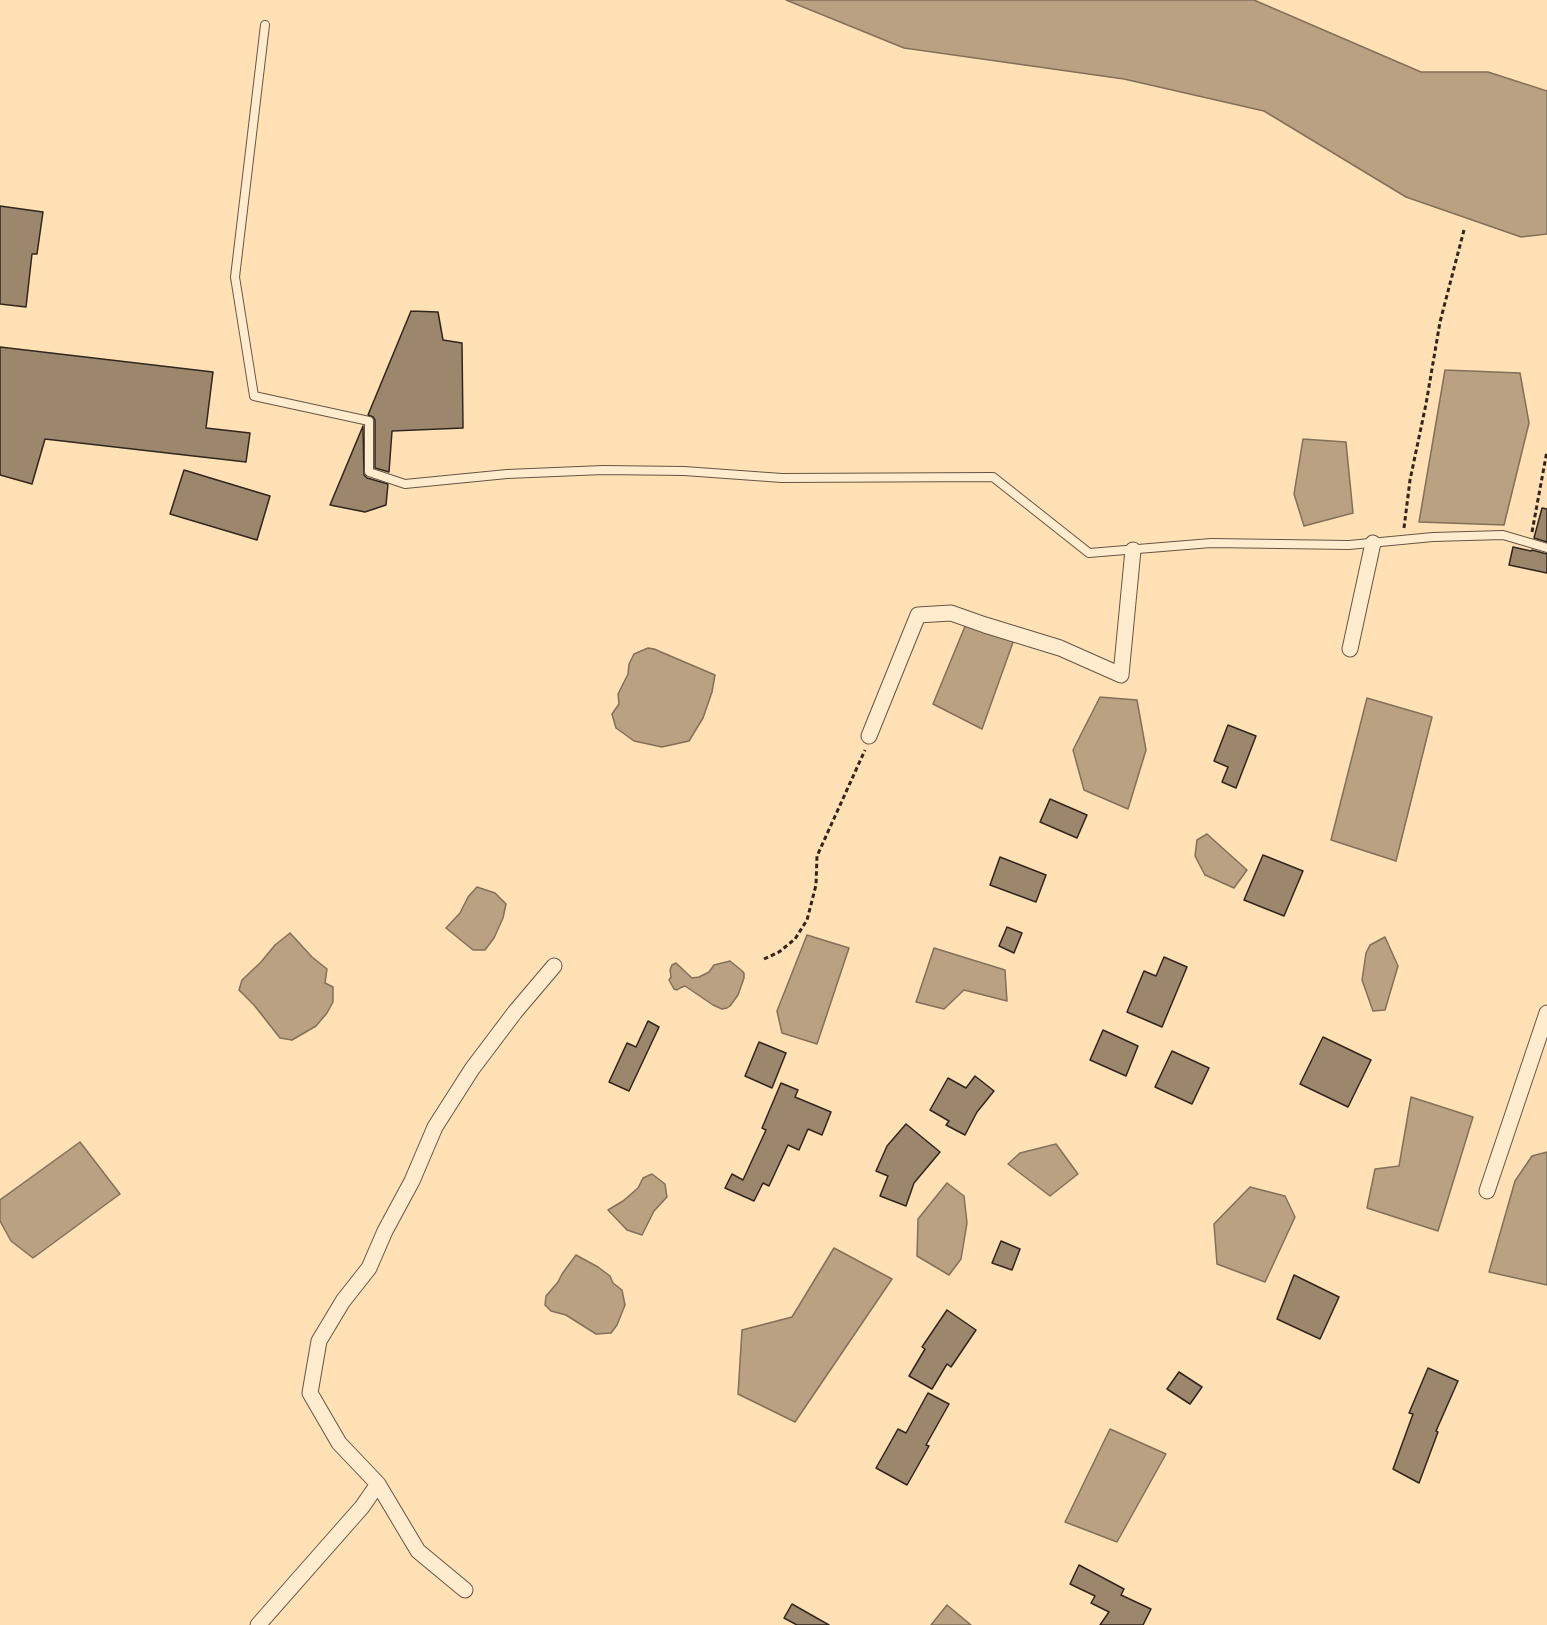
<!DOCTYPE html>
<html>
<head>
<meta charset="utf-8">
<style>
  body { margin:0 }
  canvas { display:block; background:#ffe1b5 }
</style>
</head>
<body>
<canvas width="1547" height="1625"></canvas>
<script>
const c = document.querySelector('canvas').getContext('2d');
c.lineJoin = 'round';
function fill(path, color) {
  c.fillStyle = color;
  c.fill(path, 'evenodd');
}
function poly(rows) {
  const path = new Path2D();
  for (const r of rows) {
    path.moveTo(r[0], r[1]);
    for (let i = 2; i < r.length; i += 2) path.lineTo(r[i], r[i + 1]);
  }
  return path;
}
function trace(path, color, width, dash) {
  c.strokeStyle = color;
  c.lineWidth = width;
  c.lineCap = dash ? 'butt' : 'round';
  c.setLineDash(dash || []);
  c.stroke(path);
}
const water = poly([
  [786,0,1254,0,1421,72,1488,72,1547,91,1547,234,1521,237,1406,197,1264,111,1124,79,904,48,786,0],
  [1445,370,1520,373,1529,423,1504,525,1419,522,1445,370],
  [1303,439,1346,442,1353,513,1304,526,1294,494,1303,439],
  [968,619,1016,634,982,729,933,704,968,619],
  [648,648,654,649,715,675,712,692,703,718,689,741,662,747,634,741,616,728,612,714,619,704,618,694,628,674,629,664,634,654,648,648],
  [1100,697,1137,700,1146,750,1128,809,1084,790,1073,750,1100,697],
  [1367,698,1432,717,1396,861,1331,840,1367,698],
  [1207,834,1247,870,1234,888,1205,875,1195,856,1197,840,1207,834],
  [477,887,495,893,506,904,503,918,494,938,485,950,473,950,446,928,460,913,468,897,477,887],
  [290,933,312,957,327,969,325,983,333,987,333,1002,327,1013,316,1026,292,1040,280,1038,254,1005,239,990,242,980,261,962,275,945,290,933],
  [807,935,849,948,817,1044,782,1033,777,1011,807,935],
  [1385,937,1398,966,1385,1010,1373,1011,1362,980,1366,953,1370,945,1385,937],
  [934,948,1005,970,1007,1001,964,990,944,1009,916,1002,934,948],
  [730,961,741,970,744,973,744,978,738,995,730,1006,727,1008,722,1009,713,1005,685,986,680,988,677,990,674,989,669,980,671,977,670,970,672,965,676,963,692,978,699,977,709,972,714,965,730,961],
  [1411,1097,1473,1117,1438,1231,1367,1208,1375,1169,1399,1166,1411,1097],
  [80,1142,120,1194,33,1258,11,1241,0,1221,0,1200,80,1142],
  [1056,1144,1078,1174,1050,1196,1008,1164,1020,1153,1056,1144],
  [1547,1152,1547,1285,1489,1272,1515,1181,1532,1156,1547,1152],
  [652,1174,665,1184,667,1197,654,1211,642,1235,627,1230,608,1210,623,1201,638,1188,643,1178,652,1174],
  [947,1183,964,1196,967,1223,961,1259,949,1275,917,1256,918,1219,947,1183],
  [1250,1187,1285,1196,1295,1217,1265,1282,1217,1264,1214,1224,1250,1187],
  [834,1248,892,1279,795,1422,738,1394,742,1330,792,1317,834,1248],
  [576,1255,598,1267,610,1276,613,1283,622,1290,625,1305,617,1325,611,1333,596,1334,566,1315,551,1311,545,1305,546,1296,558,1282,562,1274,576,1255],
  [1110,1429,1166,1454,1117,1542,1065,1522,1110,1429],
  [947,1605,971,1625,931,1625,947,1605]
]);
const building = poly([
  [0,206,43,212,37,254,32,254,26,307,0,304,0,206],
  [411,311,438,312,443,340,462,343,463,428,392,431,389,472,375,468,375,420,373,417,368,415,411,311],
  [0,347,213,372,206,428,250,433,246,462,45,439,32,484,0,475,0,347],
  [363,426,364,475,367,478,388,484,386,505,365,512,330,505,363,426],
  [184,470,270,496,257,540,170,514,184,470],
  [1542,508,1547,509,1547,542,1534,538,1542,508],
  [1513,547,1531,551,1532,550,1547,554,1547,573,1509,565,1513,547],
  [1228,725,1256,736,1236,788,1222,782,1228,767,1214,761,1228,725],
  [1050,799,1087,815,1077,838,1040,822,1050,799],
  [1263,855,1303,871,1284,916,1244,900,1263,855],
  [1000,857,1046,875,1036,902,990,885,1000,857],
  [1007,927,1022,933,1014,953,999,946,1007,927],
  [1164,957,1187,967,1162,1027,1127,1012,1144,971,1156,976,1164,957],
  [648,1021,659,1027,629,1091,609,1082,627,1043,636,1047,648,1021],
  [1103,1030,1138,1046,1126,1076,1090,1060,1103,1030],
  [1323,1037,1371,1060,1348,1107,1300,1084,1323,1037],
  [759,1042,786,1053,772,1088,745,1076,759,1042],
  [1172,1051,1209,1068,1192,1104,1155,1087,1172,1051],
  [975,1076,994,1091,977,1112,965,1135,946,1125,949,1121,930,1110,948,1078,966,1088,975,1076],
  [781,1083,798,1090,795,1097,831,1112,822,1135,808,1129,799,1150,788,1145,769,1186,763,1183,754,1201,725,1188,732,1174,743,1180,766,1130,762,1128,781,1083],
  [906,1124,940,1152,914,1183,906,1206,880,1196,888,1176,876,1171,887,1146,906,1124],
  [1001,1241,1020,1249,1012,1270,992,1263,1001,1241],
  [1294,1275,1339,1297,1320,1339,1277,1319,1294,1275],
  [947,1310,976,1330,951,1367,947,1364,932,1389,909,1376,925,1349,922,1347,947,1310],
  [1428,1368,1458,1381,1436,1431,1438,1432,1419,1483,1393,1469,1413,1414,1409,1413,1428,1368],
  [1179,1372,1202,1387,1190,1404,1167,1389,1179,1372],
  [928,1393,949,1404,926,1445,929,1446,907,1485,876,1468,898,1429,906,1433,928,1393],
  [1079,1565,1124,1589,1121,1595,1151,1609,1143,1625,1100,1625,1109,1612,1091,1603,1095,1596,1070,1584,1079,1565],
  [792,1604,829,1625,797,1625,784,1618,792,1604]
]);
const path = poly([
  [1404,528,1410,480,1426,404,1440,322,1464,230],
  [1532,532,1547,451],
  [764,959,779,952,795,939,807,920,816,885,817,856,865,750]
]);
const service = poly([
  [265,25,235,277,254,396,369,421,369,472,405,484,507,474,603,470,684,471,782,478,993,477,1089,553,1211,543,1349,545,1433,537,1503,535,1547,548]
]);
const minor = poly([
  [1350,649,1373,543],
  [869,736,918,615,951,613,985,625,1060,648,1121,675,1133,550],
  [1487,1191,1547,1013],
  [465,1590,418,1551,378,1484,339,1443,310,1393,319,1341,343,1301,369,1268,385,1231,412,1181,435,1127,472,1069,515,1012,554,966],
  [258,1625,362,1507,378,1484]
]);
fill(water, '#b9a181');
trace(water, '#837059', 1.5);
fill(building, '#9c876c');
trace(building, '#31261d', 1.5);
trace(service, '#645543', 10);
trace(minor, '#645543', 17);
trace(path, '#31261d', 3, [4.5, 3]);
trace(service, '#ffeccf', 8);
trace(minor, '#ffeccf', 15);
</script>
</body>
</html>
